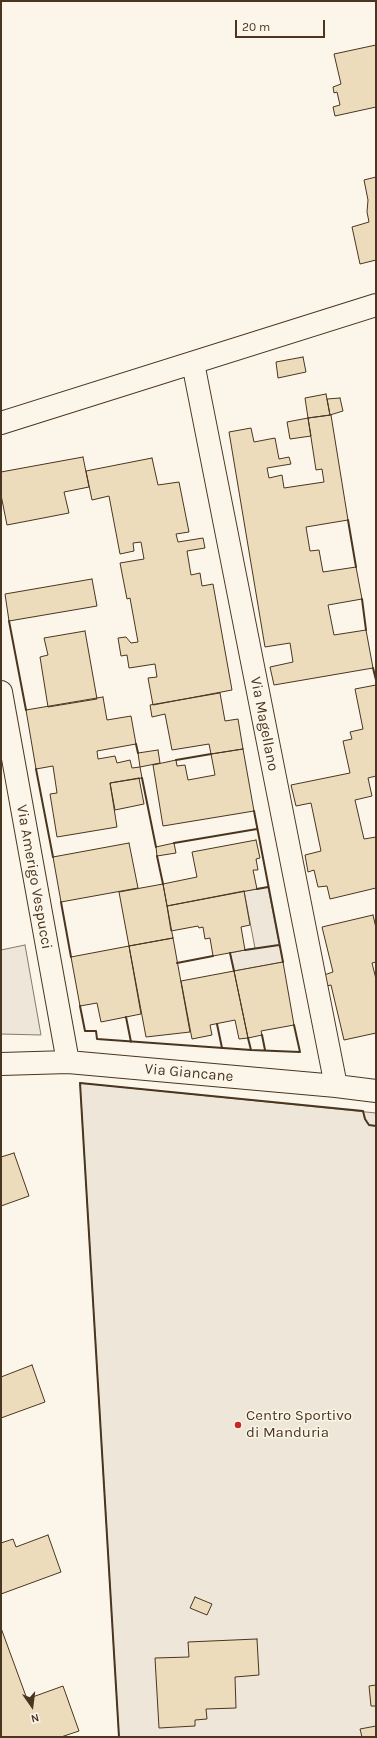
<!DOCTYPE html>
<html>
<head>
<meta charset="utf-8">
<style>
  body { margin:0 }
  #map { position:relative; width:377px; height:1738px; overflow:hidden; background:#fbf6e9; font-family:Karla,sans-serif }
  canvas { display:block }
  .frame { position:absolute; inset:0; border:2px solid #4a3520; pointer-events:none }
  .north { position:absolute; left:12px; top:1686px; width:40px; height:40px; -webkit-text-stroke:3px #fbf6e9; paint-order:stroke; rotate:166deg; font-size:11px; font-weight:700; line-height:16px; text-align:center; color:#4a3520 }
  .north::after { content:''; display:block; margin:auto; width:14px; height:18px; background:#4a3520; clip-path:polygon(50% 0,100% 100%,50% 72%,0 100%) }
  .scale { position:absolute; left:235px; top:20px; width:90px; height:18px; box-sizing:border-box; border:2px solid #4a3520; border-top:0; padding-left:5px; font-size:12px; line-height:14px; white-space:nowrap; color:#4a3520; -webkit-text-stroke:3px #fbf6e9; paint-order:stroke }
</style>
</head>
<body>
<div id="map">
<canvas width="377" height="1738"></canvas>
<div class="frame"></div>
<div class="north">N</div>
<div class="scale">20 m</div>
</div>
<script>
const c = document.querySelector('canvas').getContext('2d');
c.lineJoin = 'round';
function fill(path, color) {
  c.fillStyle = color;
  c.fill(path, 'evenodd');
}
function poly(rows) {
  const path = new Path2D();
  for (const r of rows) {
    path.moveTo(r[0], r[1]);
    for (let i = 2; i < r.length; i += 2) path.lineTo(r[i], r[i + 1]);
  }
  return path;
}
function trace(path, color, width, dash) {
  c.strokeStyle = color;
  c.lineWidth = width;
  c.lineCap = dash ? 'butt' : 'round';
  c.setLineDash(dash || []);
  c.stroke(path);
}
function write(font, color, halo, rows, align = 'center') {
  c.font = font + ' Karla,sans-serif';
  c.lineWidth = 3;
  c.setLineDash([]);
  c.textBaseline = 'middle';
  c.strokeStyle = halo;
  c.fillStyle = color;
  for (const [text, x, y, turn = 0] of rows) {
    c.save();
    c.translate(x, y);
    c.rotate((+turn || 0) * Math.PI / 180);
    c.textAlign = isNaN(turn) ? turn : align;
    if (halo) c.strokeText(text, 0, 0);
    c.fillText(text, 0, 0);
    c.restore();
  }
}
const green = poly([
  [268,887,283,962,234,971,230,953,255,948,244,891,268,887],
  [25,945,41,1035,1,1034,1,950,25,945],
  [80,1083,376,1113,376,1737,119,1737,80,1083]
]);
const building = poly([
  [376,45,376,107,335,116,333,107,340,105,337,92,334,93,333,87,341,84,334,54,376,45],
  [376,177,376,260,360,264,352,227,369,222,367,212,368,200,364,180,376,177],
  [303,357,306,372,278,378,276,362,303,357],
  [326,394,330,415,308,418,305,398,326,394],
  [340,398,343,411,330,415,327,399,340,398],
  [331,415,348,520,306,527,310,551,319,550,323,572,356,567,362,599,328,605,334,635,366,630,373,668,274,685,270,667,293,662,290,643,265,647,229,432,251,428,254,442,275,438,279,459,289,457,291,464,267,468,269,478,282,475,284,488,324,482,322,469,316,470,308,418,331,415],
  [308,418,311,436,290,439,287,422,308,418],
  [83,457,89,487,64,492,69,513,7,525,1,495,1,472,83,457],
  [152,458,158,485,179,482,189,532,176,534,178,542,203,538,205,548,187,551,191,575,200,573,202,586,213,584,232,690,153,705,148,678,157,677,155,664,129,668,127,655,121,656,118,638,126,637,131,643,138,642,130,598,127,599,120,563,144,559,141,542,133,543,134,551,120,554,109,496,92,500,86,471,152,458],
  [92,579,97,606,9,621,5,594,92,579],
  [85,631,97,699,48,707,40,657,48,655,44,638,85,631],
  [376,685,376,776,368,778,372,796,355,800,364,839,376,837,376,888,330,899,327,886,318,887,314,870,308,872,305,855,321,851,311,803,296,806,291,785,350,773,343,741,352,739,350,732,363,729,355,689,376,685],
  [220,693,225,721,238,719,243,749,211,754,209,744,172,750,165,714,152,717,150,705,220,693],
  [103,697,107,720,131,716,136,744,97,751,98,759,115,756,117,763,130,760,132,768,140,767,142,778,110,783,117,827,57,837,50,794,57,793,53,766,36,769,26,710,103,697],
  [243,749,254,811,163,826,153,765,176,760,177,766,185,765,188,780,215,775,211,754,243,749],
  [158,750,160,763,140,767,138,753,158,750],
  [139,778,144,804,115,810,110,783,139,778],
  [256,840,260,858,256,859,258,870,253,870,257,889,167,906,163,884,197,877,192,852,256,840],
  [129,843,138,888,61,902,53,857,129,843],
  [174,843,176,853,157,856,156,847,174,843],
  [163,884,173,938,129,946,119,892,163,884],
  [244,891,250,925,241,927,245,950,213,956,210,938,205,939,203,927,199,928,198,926,171,931,167,906,244,891],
  [373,915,376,928,376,962,372,963,376,979,376,1033,344,1040,331,985,326,986,324,975,333,972,322,927,373,915],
  [173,938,190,1032,146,1037,129,946,173,938],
  [129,946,141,1014,101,1022,97,1003,80,1006,71,957,129,946],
  [283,962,294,1025,261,1031,262,1035,248,1038,234,971,283,962],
  [234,971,248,1038,239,1039,235,1020,210,1025,212,1035,192,1039,181,981,234,971],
  [14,1153,29,1196,1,1206,1,1157,14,1153],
  [32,1365,45,1402,1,1418,1,1377,32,1365],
  [48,1535,61,1572,1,1594,1,1543,13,1539,16,1547,48,1535],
  [195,1597,212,1604,207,1615,190,1608,195,1597],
  [1,1628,27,1699,63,1686,79,1731,61,1737,1,1737,1,1628],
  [257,1639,259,1675,235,1677,236,1708,206,1709,207,1719,195,1720,195,1726,159,1728,155,1658,189,1657,188,1642,257,1639],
  [376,1685,376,1706,371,1706,369,1686,376,1685],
  [376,1726,376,1737,362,1737,360,1729,376,1726]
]);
const street = poly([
  [193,363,336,1086],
  [1,423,376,305],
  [1,692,68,1062],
  [1,1064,68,1062,336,1086,376,1091]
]);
const wall = poly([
  [348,520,356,567],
  [362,599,366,630],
  [9,621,26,710],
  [373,668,376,680],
  [136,744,138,753],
  [176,760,211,754],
  [36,769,53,857],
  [142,778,156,847],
  [254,811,283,962],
  [174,843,257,829],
  [157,856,163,884],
  [257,889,268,887],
  [61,902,71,957],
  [245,950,279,945],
  [230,953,234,971],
  [177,963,213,956],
  [80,1006,85,1031,96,1031,97,1039,251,1050,300,1052,294,1025],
  [126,1017,131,1042],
  [217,1024,222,1048],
  [262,1035,265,1050],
  [248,1038,251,1050],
  [119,1737,80,1083,363,1111,365,1119,369,1125,376,1126]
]);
const markers = [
  [238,1425,4,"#c62828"]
];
const streetNames = [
  ["Via Magellano",264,724,79],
  ["Via Amerigo Vespucci",34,877,80],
  ["Via Giancane",189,1073,5]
];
const poiNames = [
  ["Centro Sportivo",246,1416],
  ["di Manduria",246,1433]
];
fill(green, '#ede6d9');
trace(green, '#887966', 1);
fill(building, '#ecdcbc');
trace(building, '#4a3520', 1);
trace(street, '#4a3520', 24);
trace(street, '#fbf6e9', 22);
trace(wall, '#4a3520', 2);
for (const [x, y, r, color] of markers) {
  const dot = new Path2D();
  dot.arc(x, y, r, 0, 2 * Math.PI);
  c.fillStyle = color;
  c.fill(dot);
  trace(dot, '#fbf6e9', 1.5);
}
write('15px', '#4a3520', '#fbf6e9', streetNames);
write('15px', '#4a3520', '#fbf6e9', poiNames, 'left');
</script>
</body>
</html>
